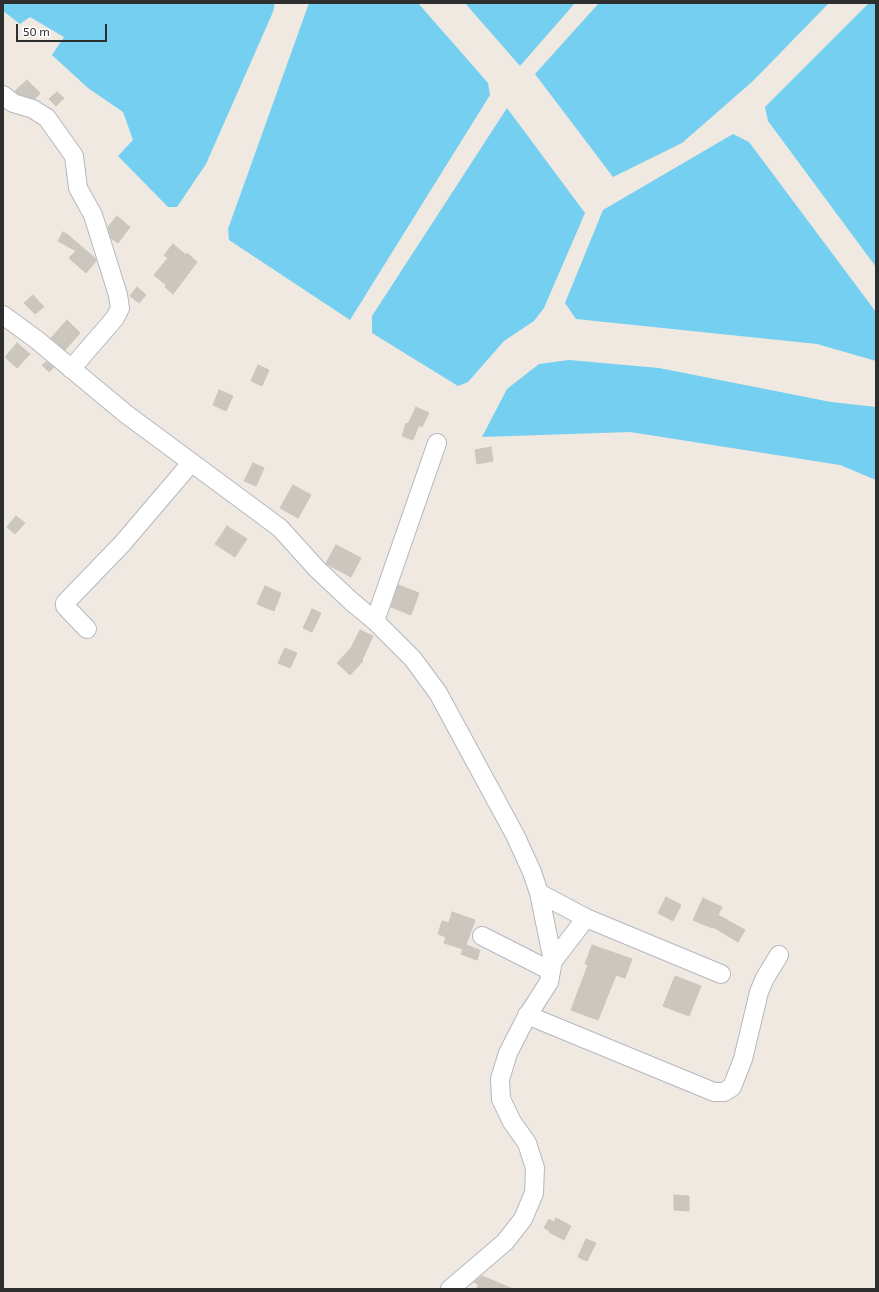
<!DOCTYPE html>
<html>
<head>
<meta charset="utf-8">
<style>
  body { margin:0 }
  #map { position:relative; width:879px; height:1292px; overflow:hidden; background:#efe9e1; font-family:"Exo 2",sans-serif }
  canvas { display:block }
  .frame { position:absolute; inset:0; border:4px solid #2e2e2e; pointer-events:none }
  .scale { position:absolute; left:16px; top:24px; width:91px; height:18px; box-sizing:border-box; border:2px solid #2e2e2e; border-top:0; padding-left:5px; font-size:12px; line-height:14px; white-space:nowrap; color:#2e2e2e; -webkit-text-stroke:3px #fff; paint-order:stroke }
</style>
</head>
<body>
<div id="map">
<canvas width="879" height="1292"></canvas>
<div class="frame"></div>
<div class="scale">50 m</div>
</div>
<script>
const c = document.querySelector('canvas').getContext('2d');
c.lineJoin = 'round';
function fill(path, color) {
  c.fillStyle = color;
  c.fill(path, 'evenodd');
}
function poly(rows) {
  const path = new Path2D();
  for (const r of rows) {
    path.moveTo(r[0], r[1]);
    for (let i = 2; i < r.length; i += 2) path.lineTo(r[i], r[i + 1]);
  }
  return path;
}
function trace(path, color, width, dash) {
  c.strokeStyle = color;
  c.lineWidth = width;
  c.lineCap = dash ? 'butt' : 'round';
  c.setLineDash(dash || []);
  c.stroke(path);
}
const water = poly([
  [3,3,275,3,273,12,206,164,177,207,168,207,118,156,133,140,123,112,88,88,52,55,64,37,30,17,20,24,3,11],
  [309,3,418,3,488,83,490,95,350,320,229,240,228,229],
  [465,3,575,3,520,66],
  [599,3,829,3,753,81,682,143,613,177,535,74],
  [869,3,876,3,876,267,768,121,765,107],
  [507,108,585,213,544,308,534,321,504,341,468,382,458,386,372,333,372,316],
  [733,134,749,142,876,312,876,361,817,344,576,319,565,303,603,210],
  [569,360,659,368,831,402,876,407,876,480,840,465,630,432,482,437,507,389,539,364]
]);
const building = poly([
  [27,80,40,93,35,99,18,94,15,91,27,80],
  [57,92,64,98,56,106,49,99,57,92],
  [117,216,130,227,118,243,111,238,108,227,117,216],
  [63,232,68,235,96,259,96,261,86,273,69,258,76,251,58,241,63,232],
  [173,244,186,255,187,253,197,262,173,294,165,287,166,285,154,275,168,258,164,255,173,244],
  [137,287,146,295,139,303,130,296,137,287],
  [33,295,44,307,35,314,24,303,33,295],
  [67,320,80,333,65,350,51,338,67,320],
  [17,343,30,354,17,368,5,357,17,343],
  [46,362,54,367,49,372,42,365,46,362],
  [258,365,269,370,262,386,251,381,258,365],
  [219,390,233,396,226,411,213,405,219,390],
  [416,407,429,413,422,427,419,425,413,440,402,436,406,423,408,424,416,407],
  [491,447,493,461,477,464,475,450,491,447],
  [253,463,264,468,256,486,244,481,253,463],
  [293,485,311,495,298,518,280,508,293,485],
  [16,516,25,523,15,534,7,527,16,516],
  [227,526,247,539,235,557,215,544,227,526],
  [336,545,361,558,351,577,330,566,326,563,336,545],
  [398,585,419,593,411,615,391,607,398,585],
  [265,586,281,593,274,611,257,604,265,586],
  [312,609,321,613,312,632,303,628,312,609],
  [360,630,373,636,362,660,363,661,350,675,337,663,351,648,360,630],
  [285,648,297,653,290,668,278,663,285,648],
  [666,897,681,905,673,921,658,913,666,897],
  [703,898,722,907,718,915,745,930,738,942,713,927,712,928,693,920,703,898],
  [452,912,475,920,466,945,480,950,477,960,461,954,463,949,444,943,446,937,438,934,442,921,449,923,452,912],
  [592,945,632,959,625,978,616,975,598,1020,571,1010,588,965,585,964,592,945],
  [675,976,701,986,689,1016,663,1006,675,976],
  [674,1195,689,1196,689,1211,674,1210,674,1195],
  [556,1218,571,1226,564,1240,549,1232,550,1231,544,1228,549,1219,554,1222,556,1218],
  [586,1239,596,1243,587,1261,578,1257,586,1239],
  [482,1276,513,1289,476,1289,479,1285,474,1282,482,1276]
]);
const minor = poly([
  [3,95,13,103,33,109,47,118,74,156,78,188,93,215,118,295,120,308,115,318,71,369],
  [3,315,37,340,126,414,280,528,317,569,351,601,375,621,413,659,438,693,515,835,532,872,539,893,553,961,549,982,526,1018,508,1053,500,1079,501,1099,512,1122,527,1143,535,1168,534,1193,523,1219,505,1242,450,1289],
  [375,621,437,443],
  [87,629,65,606,65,603,122,544,191,463],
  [539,893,586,918,721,974],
  [482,936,551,971],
  [553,961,586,918],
  [527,1015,714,1092,724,1092,732,1087,743,1059,759,992,765,978,779,955]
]);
fill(water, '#75cff0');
fill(building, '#cbc7bf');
trace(building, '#cbc5ba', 1);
trace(minor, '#b4b7c1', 20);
trace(minor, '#fff', 18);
</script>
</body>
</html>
